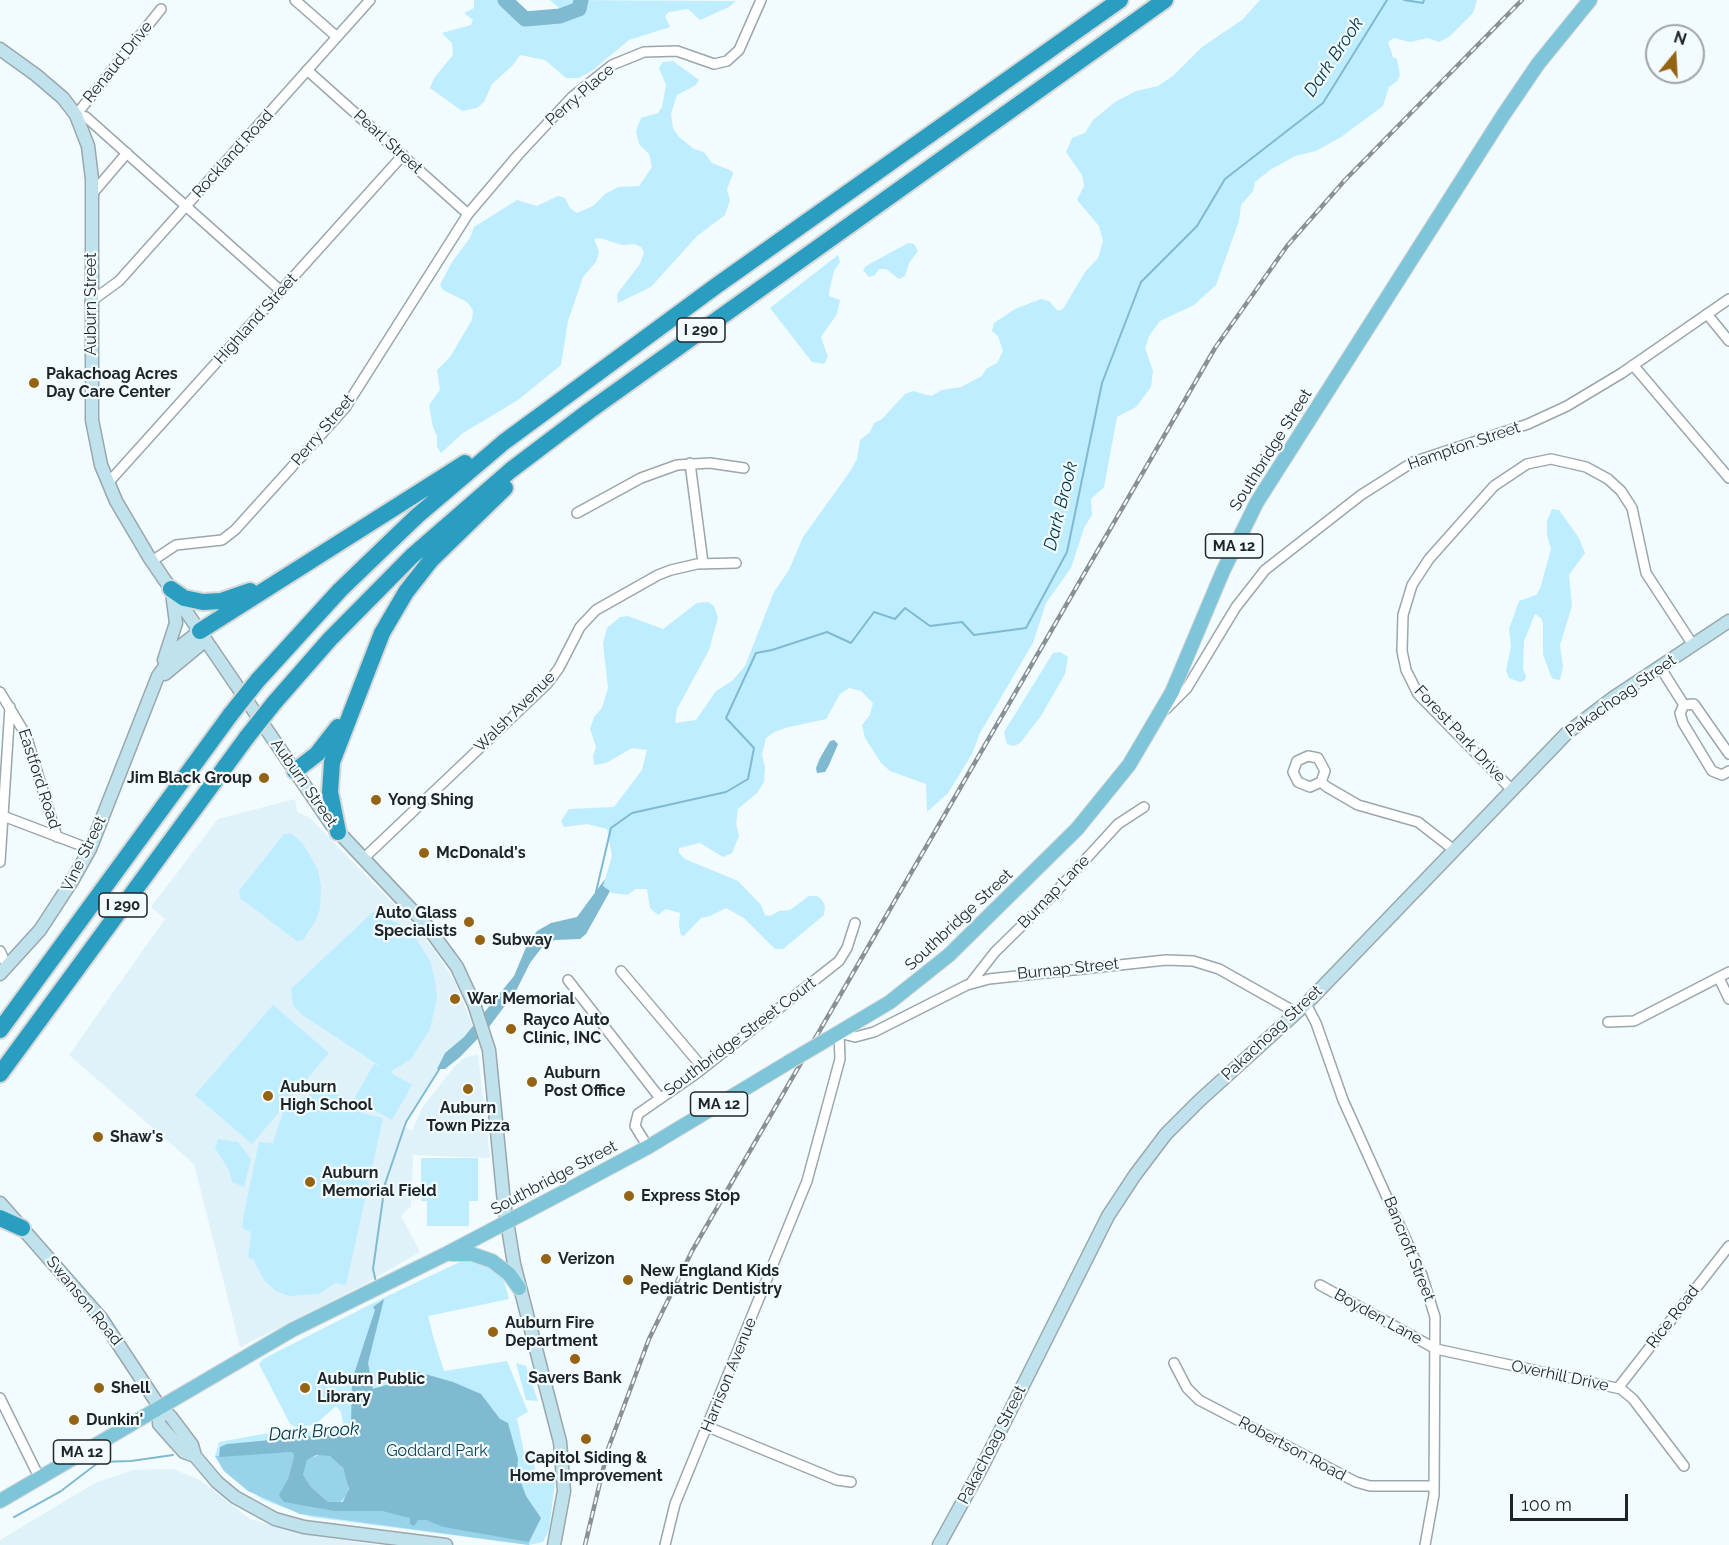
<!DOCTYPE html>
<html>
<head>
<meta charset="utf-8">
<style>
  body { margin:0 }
  #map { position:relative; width:1729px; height:1545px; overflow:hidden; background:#f2fbfe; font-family:Raleway,sans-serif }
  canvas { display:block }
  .north { position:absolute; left:1645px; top:24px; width:60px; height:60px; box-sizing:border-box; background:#f2fbfe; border:2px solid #9ea5a8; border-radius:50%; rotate:18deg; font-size:16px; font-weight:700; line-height:24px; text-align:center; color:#1f2527 }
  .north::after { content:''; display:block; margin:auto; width:21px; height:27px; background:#946414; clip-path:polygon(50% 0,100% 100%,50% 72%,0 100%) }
  .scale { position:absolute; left:1510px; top:1494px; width:118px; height:27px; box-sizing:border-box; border:3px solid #1f2527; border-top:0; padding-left:8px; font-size:18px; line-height:21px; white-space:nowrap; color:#1f2527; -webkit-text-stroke:4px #f2fbfe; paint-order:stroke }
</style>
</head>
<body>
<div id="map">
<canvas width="1729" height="1545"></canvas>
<div class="north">N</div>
<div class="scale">100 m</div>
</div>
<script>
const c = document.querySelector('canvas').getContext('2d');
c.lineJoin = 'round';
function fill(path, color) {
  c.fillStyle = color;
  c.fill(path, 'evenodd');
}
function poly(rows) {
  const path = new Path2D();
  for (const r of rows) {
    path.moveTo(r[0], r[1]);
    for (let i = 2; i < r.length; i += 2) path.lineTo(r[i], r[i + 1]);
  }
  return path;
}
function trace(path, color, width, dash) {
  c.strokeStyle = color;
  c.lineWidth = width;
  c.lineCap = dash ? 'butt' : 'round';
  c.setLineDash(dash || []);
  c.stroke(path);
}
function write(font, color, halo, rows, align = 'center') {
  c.font = font + ' Raleway,sans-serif';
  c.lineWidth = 4.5;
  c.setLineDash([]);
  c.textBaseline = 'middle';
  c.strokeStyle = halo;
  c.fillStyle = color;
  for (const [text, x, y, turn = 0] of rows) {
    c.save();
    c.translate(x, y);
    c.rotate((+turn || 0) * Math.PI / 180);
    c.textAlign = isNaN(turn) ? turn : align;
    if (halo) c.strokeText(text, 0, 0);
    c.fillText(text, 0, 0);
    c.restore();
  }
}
const built = poly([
  [295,799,297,812,310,818,413,924,435,951,455,982,471,1022,475,1037,440,1066,402,1126,412,1131,422,1108,455,1066,466,1057,478,1055,490,1158,413,1155,411,1206,401,1216,420,1252,363,1285,240,1347,194,1164,69,1055,165,919,151,907,218,819],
  [173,1469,200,1480,250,1519,300,1534,377,1545,0,1545,0,1540,95,1483,133,1470]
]);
const green = poly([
  [474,0,515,0,532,15,548,17,561,13,561,10,550,0,736,1,729,7,700,20,688,9,669,12,665,16,670,27,629,40,593,70,579,78,566,78,545,60,520,55,512,66,492,84,484,102,477,108,462,111,430,88,434,78,453,55,452,43,442,33,471,25,473,20,464,13,474,8],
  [1260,0,1477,0,1473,13,1449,37,1439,42,1428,38,1410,42,1394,38,1388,42,1393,57,1397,59,1400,75,1397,81,1389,87,1383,106,1341,137,1316,151,1295,156,1270,170,1255,182,1253,191,1241,205,1239,221,1216,285,1194,305,1160,321,1149,336,1145,348,1153,371,1151,387,1136,407,1117,417,1104,487,1091,499,1092,515,1084,528,1071,568,1046,603,1033,643,980,733,972,754,948,793,927,812,926,784,890,771,881,763,865,738,862,725,870,715,873,703,861,691,849,688,840,694,826,719,789,727,774,732,766,738,762,755,765,767,764,782,757,793,738,809,736,824,739,836,732,853,723,857,700,843,679,848,679,853,685,859,738,881,761,905,765,915,770,916,779,911,790,910,809,896,817,896,822,900,825,906,824,915,783,949,775,949,744,918,726,908,710,916,701,918,684,936,681,935,679,926,680,913,666,909,658,915,650,908,647,889,636,889,627,895,612,893,603,886,612,856,607,829,587,824,564,827,561,821,569,809,614,807,642,770,647,750,632,748,606,763,594,765,593,756,596,747,590,729,594,717,602,708,608,688,603,643,607,628,620,617,628,616,663,629,697,603,708,602,714,606,718,618,709,650,677,709,675,723,696,720,716,691,732,681,745,666,774,592,789,570,803,537,849,473,857,459,860,440,870,432,874,423,882,419,905,394,913,391,931,396,942,390,961,387,982,376,986,369,997,363,1003,351,998,336,992,331,994,323,1015,309,1041,299,1049,301,1058,311,1063,309,1085,272,1098,258,1103,241,1099,226,1077,200,1084,186,1082,175,1066,152,1072,138,1085,133,1093,120,1115,102,1136,91,1158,86,1174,75,1202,47,1242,20],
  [673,61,699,80,696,85,677,95,671,114,673,128,679,137,694,149,704,152,712,163,732,171,733,174,727,189,730,200,725,215,697,236,651,287,618,303,617,294,640,264,644,252,641,247,634,244,622,245,600,238,594,239,599,252,596,262,583,277,568,321,561,365,518,400,463,433,441,453,437,447,437,436,433,427,429,405,440,390,437,370,450,357,472,320,473,310,467,302,443,290,440,285,452,262,470,238,474,227,517,200,537,206,558,196,565,198,570,208,577,213,593,206,605,194,618,187,639,186,652,167,649,154,639,144,636,131,641,118,658,113,662,107,666,85,659,68,663,62],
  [908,243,914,244,918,251,909,263,905,276,899,279,886,269,879,269,875,275,869,277,863,270,866,266],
  [838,255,840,262,834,271,829,292,829,296,840,300,837,314,821,337,828,357,824,364,812,362,770,308],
  [1552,509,1559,510,1579,538,1585,553,1569,575,1572,606,1560,645,1563,667,1560,680,1553,679,1550,674,1543,654,1543,623,1541,618,1535,614,1524,641,1523,669,1526,676,1525,680,1520,682,1509,678,1506,670,1511,647,1509,629,1519,601,1536,595,1540,589,1551,549,1547,535,1547,521],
  [1060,652,1068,657,1065,674,1041,716,1020,743,1014,746,1007,744,1004,732,1053,653],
  [284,834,292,834,303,844,318,870,321,886,320,909,316,920,303,940,297,941,240,898,239,891],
  [374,911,399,924,415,937,431,963,435,981,437,998,430,1029,411,1059,390,1072,412,1085,392,1120,354,1099,374,1064,380,1066,301,1014,293,1005,291,989],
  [273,1005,329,1053,252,1144,195,1095],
  [329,1093,343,1096,365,1114,383,1118,346,1285,335,1283,319,1294,289,1296,276,1291,264,1280,253,1259,248,1258,251,1232,242,1228,244,1213,259,1142,273,1143,283,1112,296,1101,311,1094],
  [218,1139,238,1142,251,1159,244,1187,232,1182,229,1170,215,1148],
  [421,1158,478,1158,478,1201,469,1201,469,1226,427,1226,427,1201,421,1201],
  [466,1259,487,1264,503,1277,509,1299,428,1316,433,1336,444,1371,507,1361,528,1412,517,1418,525,1457,533,1456,537,1483,555,1482,549,1530,543,1542,529,1545,311,1517,263,1500,224,1471,215,1456,219,1442,263,1434,307,1432,327,1427,344,1430,341,1412,336,1406,316,1424,297,1428,290,1424,259,1364,263,1359,379,1300],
  [516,1363,526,1366,538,1401,526,1400]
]);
const forest = poly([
  [292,1452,294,1456,288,1479,335,1511,382,1511,434,1522,443,1527,522,1539,529,1542,529,1545,300,1514,248,1491,224,1471,215,1456],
  [324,1454,336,1459,343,1469,348,1483,348,1494,339,1503,328,1502,311,1487,303,1475,307,1459]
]);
const water = poly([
  [834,740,838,744,829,765,825,772,817,773,816,768,820,758,830,741],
  [605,879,603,886,610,891,586,934,580,939,555,940,543,946,530,963,516,991,489,1027,460,1057,445,1069,437,1069,445,1053,464,1037,514,976,527,945,537,931,551,923,577,917],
  [384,1299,368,1363,373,1389,386,1385,406,1385,418,1372,453,1382,481,1394,500,1419,508,1423,518,1459,517,1472,526,1496,541,1518,529,1542,443,1527,426,1520,418,1520,414,1526,410,1524,410,1518,382,1511,335,1511,284,1502,279,1495,288,1479,294,1456,292,1452,219,1457,220,1447,227,1444,347,1433,351,1425,352,1380,375,1310,373,1307],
  [316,1455,330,1456,343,1468,349,1489,343,1502,328,1502,311,1487,303,1475,307,1460]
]);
const stream = poly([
  [1404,0,1423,3,1424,0],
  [596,892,611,828,632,813,726,792,748,779,754,748,726,718,756,653,772,650,827,632,851,643,874,612,895,619,905,608,930,626,962,622,974,635,1026,628,1067,552,1102,383,1141,282,1197,226,1225,179,1323,103,1387,0],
  [376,1282,373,1269,385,1184,406,1122,440,1068],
  [14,1517,61,1491,99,1462,131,1461,173,1455]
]);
const river = poly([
  [505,0,525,19,560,16,579,9,581,0]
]);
const street = poly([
  [295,0,337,37],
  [307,70,468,214],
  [76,115,86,117,281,291],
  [76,115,161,9],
  [92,194,127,153],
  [90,302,119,281,370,0],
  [1707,314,1729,341],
  [1633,365,1729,478],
  [690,463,703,563],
  [108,483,403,155],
  [577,513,641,478,677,465,710,463,744,468],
  [152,561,176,545,222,540,235,530,345,408,468,214,518,155,572,97,612,65,644,52,677,51,714,64,727,61,739,50,761,0],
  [1660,667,1684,705],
  [0,692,26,735,57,837],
  [1684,705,1680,713,1683,723,1712,771,1722,775,1729,771],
  [1684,705,1694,704,1729,754],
  [1166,709,1187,688,1236,607,1265,570,1361,495,1413,462,1528,424,1567,406,1622,373,1729,299],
  [1321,782,1310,787,1298,782,1293,772,1297,761,1308,756,1318,758,1325,771,1321,782,1327,787,1358,805,1418,822,1454,850],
  [1512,790,1418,694,1406,670,1402,651,1403,615,1412,585,1429,559,1494,486,1527,464,1551,459,1586,467,1608,479,1621,491,1632,508,1646,573,1693,645],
  [3,816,90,849],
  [363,859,547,684,559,668,580,627,596,610,658,575,671,570,697,564,736,563],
  [0,862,10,707],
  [0,951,7,966],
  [621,971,703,1068],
  [1719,978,1729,999],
  [568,980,660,1098],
  [970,984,995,952,1053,895,1118,824,1144,807],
  [1306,1004,1316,1023,1343,1100,1422,1275,1435,1317,1434,1495,1425,1545],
  [1608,1022,1634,1021,1729,972],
  [648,1147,635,1126,638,1114,697,1073,839,961,847,948,855,923],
  [1320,1285,1436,1349,1621,1389,1633,1399,1684,1466],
  [1174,1363,1187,1388,1199,1400,1356,1482,1370,1486,1434,1486],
  [1618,1388,1729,1246],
  [0,1398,39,1477],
  [708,1427,837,1480,851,1482],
  [665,1545,675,1504,807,1181,840,1059,839,1033,855,1037,874,1032,967,985,989,979,1166,960,1193,961,1219,969,1297,1013]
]);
const secondary = poly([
  [0,49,36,75,63,98,76,115,88,146,92,179,92,420,101,465,116,501,149,557,331,824,427,926,457,967,474,1004,489,1050,504,1203,514,1264,560,1442,564,1491,554,1545],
  [164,660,176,623,172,593],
  [165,674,206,640],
  [0,974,40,930,72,881,90,849,158,676,178,648,200,631],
  [0,1203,101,1318,159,1406,171,1417,192,1445,195,1456,217,1482,235,1497,275,1519,304,1527,446,1545],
  [159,1406,159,1424,184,1452,195,1456],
  [939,1545,982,1467,1108,1216,1135,1175,1166,1134,1199,1101,1306,1004,1567,733,1613,698,1729,621]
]);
const primary = poly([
  [828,1039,890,1002,949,955,1077,829,1129,765,1172,692,1223,571,1257,502,1502,117,1538,64,1590,0],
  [451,1254,472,1254,492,1261,509,1274,519,1288],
  [0,1501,292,1330,446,1254,577,1185,648,1147,789,1062]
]);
const highway = poly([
  [171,589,184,598,203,602,221,601,250,591],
  [200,631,465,463],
  [258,680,340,590,417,516,504,442,716,286,1120,0],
  [274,703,330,639,412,556,511,470,589,411,1165,0],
  [295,771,317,754,338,727],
  [338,832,330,792,332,762,382,633,406,592,431,560,505,488],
  [0,1030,231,714],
  [0,1074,247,737],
  [0,1218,22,1228]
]);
const rail = poly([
  [585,1545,608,1449,649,1339,692,1251,1215,348,1287,246,1345,180,1522,0]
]);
const primaryBridge = poly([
  [789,1062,828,1039]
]);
const highwayBridge = poly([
  [231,714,258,680],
  [247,737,274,703]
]);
const markers = [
  [34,383,6,"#946414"],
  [264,778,6,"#946414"],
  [376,800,6,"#946414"],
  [424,853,6,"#946414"],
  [469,922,6,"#946414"],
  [480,940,6,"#946414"],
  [455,999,6,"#946414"],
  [511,1029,6,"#946414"],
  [532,1082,6,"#946414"],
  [468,1089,6,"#946414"],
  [268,1096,6,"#946414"],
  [98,1137,6,"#946414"],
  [310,1182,6,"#946414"],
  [629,1196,6,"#946414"],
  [546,1259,6,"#946414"],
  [628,1280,6,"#946414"],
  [493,1332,6,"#946414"],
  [575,1359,6,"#946414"],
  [99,1388,6,"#946414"],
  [305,1388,6,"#946414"],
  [74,1420,6,"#946414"],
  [586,1439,6,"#946414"]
];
const shields = [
  [701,330,48],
  [1234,546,57],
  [123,905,48],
  [719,1104,57],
  [82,1452,57]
];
const shieldNames = [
  ["I 290",701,330],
  ["MA 12",1234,546],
  ["I 290",123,905],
  ["MA 12",719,1104],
  ["MA 12",82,1452]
];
const streetNames = [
  ["Renaud Drive",118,62,-51],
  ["Perry Place",580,95,-41],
  ["Pearl Street",388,142,42],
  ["Rockland Road",233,154,-48],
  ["Auburn Street",91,304,-90],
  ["Highland Street",256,319,-48],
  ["Perry Street",323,430,-50],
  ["Hampton Street",1464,446,-19],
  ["Southbridge Street",1271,450,-58],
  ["Pakachoag Street",1621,696,-35],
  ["Walsh Avenue",515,712,-45],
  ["Forest Park Drive",1460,734,47],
  ["Eastford Road",39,779,72],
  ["Auburn Street",304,783,55],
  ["Vine Street",84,854,-64],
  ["Burnap Lane",1054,892,-46],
  ["Southbridge Street",959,920,-43],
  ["Burnap Street",1068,969,-6],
  ["Pakachoag Street",1272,1033,-43],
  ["Southbridge Street Court",740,1037,-37],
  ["Southbridge Street",554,1178,-28],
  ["Bancroft Street",1409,1249,68],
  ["Swanson Road",84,1301,51],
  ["Boyden Lane",1378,1317,29],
  ["Rice Road",1673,1317,-52],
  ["Harrison Avenue",729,1375,-68],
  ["Overhill Drive",1560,1376,12],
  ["Pakachoag Street",992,1445,-63],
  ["Robertson Road",1292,1449,28]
];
const poiNames = [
  ["Pakachoag Acres",46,374],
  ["Day Care Center",46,392],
  ["Jim Black Group",252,778,"right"],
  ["Yong Shing",388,800],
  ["McDonald's",436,853],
  ["Auto Glass",457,913,"right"],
  ["Specialists",457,931,"right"],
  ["Subway",492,940],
  ["War Memorial",467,999],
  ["Rayco Auto",523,1020],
  ["Clinic, INC",523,1038],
  ["Auburn",544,1073],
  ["Post Office",544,1091],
  ["Auburn",280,1087],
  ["High School",280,1105],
  ["Auburn",468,1108,"center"],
  ["Town Pizza",468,1126,"center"],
  ["Shaw's",110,1137],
  ["Auburn",322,1173],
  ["Memorial Field",322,1191],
  ["Express Stop",641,1196],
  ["Verizon",558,1259],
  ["New England Kids",640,1271],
  ["Pediatric Dentistry",640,1289],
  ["Auburn Fire",505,1323],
  ["Department",505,1341],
  ["Savers Bank",575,1378,"center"],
  ["Auburn Public",317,1379],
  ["Library",317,1397],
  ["Shell",111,1388],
  ["Dunkin'",86,1420],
  ["Capitol Siding &",586,1458,"center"],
  ["Home Improvement",586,1476,"center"]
];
const parkNames = [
  ["Goddard Park",437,1451]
];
const waterNames = [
  ["Dark Brook",1334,57,-56],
  ["Dark Brook",1061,506,-76],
  ["Dark Brook",314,1432,-4]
];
fill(built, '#dff2f9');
fill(green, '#beedff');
fill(forest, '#98d3ea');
fill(water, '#7fbad0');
trace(stream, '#7fbad0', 2);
trace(river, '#7fbad0', 15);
trace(street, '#9aa7ac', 12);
trace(secondary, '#9aa7ac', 15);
trace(primary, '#d7d8d8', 16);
trace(highway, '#d7d8d8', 20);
trace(street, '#fff', 9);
trace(secondary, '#bfe2ec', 12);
trace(primary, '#7fc5da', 14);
trace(highway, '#2a9ec1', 16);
trace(rail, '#899193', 4.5);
trace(rail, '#f2fbfe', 2, [7]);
trace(primaryBridge, '#d7d8d8', 16, []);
trace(highwayBridge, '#d7d8d8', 20, []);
trace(primaryBridge, '#7fc5da', 14);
trace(highwayBridge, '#2a9ec1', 16);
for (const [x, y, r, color] of markers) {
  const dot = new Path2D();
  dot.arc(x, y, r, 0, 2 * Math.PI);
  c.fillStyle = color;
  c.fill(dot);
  trace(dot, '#f2fbfe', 2);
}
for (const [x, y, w] of shields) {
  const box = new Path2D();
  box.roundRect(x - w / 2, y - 12, w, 24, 4.5);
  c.fillStyle = '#f2fbfe';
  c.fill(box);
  trace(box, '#1f2527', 1.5);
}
write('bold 15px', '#1f2527', null, shieldNames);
write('16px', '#1f2527', '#f2fbfe', streetNames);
write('bold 16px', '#1f2527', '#f2fbfe', poiNames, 'left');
write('16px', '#0e4252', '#f2fbfe', parkNames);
write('italic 18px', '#003545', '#f2fbfe', waterNames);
</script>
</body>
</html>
